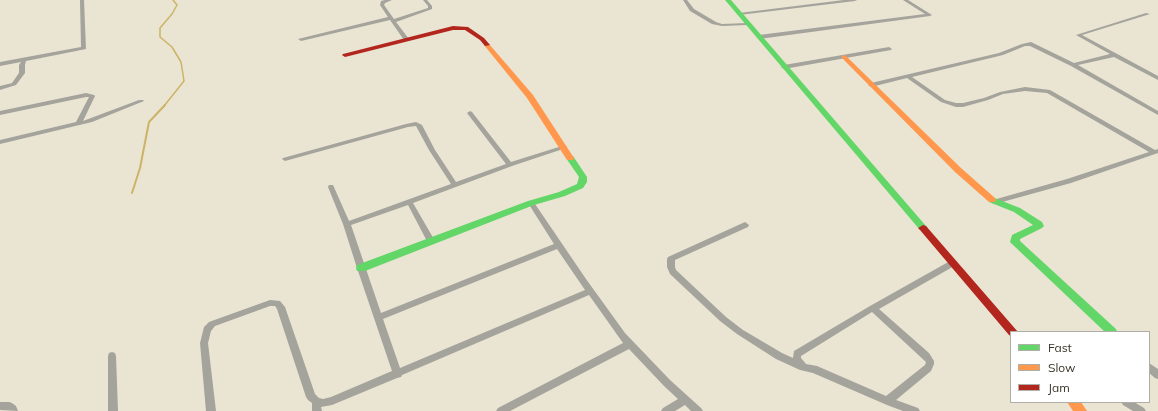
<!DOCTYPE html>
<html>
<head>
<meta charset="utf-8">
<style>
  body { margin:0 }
  #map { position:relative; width:1158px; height:411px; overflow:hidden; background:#eae4d2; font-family:Mulish,sans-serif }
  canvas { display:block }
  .legend { position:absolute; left:1010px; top:331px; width:140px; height:72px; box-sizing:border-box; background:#fff; border:1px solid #afaea9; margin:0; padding:5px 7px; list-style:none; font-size:12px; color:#383427 }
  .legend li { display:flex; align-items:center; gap:8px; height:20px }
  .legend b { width:20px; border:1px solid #afaea9 }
</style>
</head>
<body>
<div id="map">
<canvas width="1158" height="411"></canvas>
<ul class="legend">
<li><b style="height:5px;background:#63d668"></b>Fast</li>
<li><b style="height:5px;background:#ff974d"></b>Slow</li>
<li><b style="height:5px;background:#b3261e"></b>Jam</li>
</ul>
</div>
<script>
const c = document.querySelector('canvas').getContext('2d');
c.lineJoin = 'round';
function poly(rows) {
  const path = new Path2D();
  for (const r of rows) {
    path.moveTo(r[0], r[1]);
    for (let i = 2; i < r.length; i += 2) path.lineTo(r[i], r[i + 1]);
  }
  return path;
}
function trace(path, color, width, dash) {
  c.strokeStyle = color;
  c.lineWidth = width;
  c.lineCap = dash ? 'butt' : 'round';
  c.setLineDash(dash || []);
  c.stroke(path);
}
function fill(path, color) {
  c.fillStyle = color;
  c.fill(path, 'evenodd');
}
const streamFar1 = poly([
  [164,106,184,81,181,62,172,47,160,37,160,28,172,14,177,5,173,0]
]);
const stream = poly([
  [132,193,140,168,149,122,165,105]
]);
const street = poly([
  [80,0,84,0,86,49,26,61,25,65,25,73,16,85,0,90,0,86,12,83,19,73,19,65,21,62,0,66,0,62,81,47,80,0],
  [385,0,392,0,385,3,384,5,394,19,428,8,428,6,423,0,427,0,432,6,432,9,396,22,409,39,406,41,404,40,390,20,301,41,298,39,388,17,380,5,381,1,385,0],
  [683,0,687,0,694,9,716,22,722,24,747,23,749,24,747,25,722,26,712,24,690,11,683,0],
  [844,0,857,0,855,1,739,15,737,14,739,13,844,0],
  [903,0,908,0,932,15,930,16,759,39,756,37,759,35,925,14,903,0],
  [1146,13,1150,14,1082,35,1158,76,1158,80,1114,57,1078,65,1158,111,1158,115,1071,66,1030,46,1025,46,1003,55,912,77,945,100,956,103,963,103,984,98,1000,92,1025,87,1050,90,1155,150,1158,149,1158,153,1071,183,995,204,993,204,992,202,993,200,1067,179,1149,152,1047,93,1025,91,1003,94,988,100,963,107,956,107,941,102,907,78,871,87,868,85,871,83,999,53,1022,44,1031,42,1074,63,1110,54,1076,35,1146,13],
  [889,47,892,49,891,50,784,69,781,67,784,65,889,47],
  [86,93,94,95,95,96,83,121,139,100,143,100,144,101,92,122,0,144,0,140,76,122,89,97,86,97,0,115,0,111,86,93],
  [470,111,472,112,511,162,562,146,566,146,567,147,566,148,512,166,413,203,435,241,434,243,428,243,408,205,351,225,381,313,554,244,528,203,531,201,533,201,586,279,625,333,670,380,701,408,703,411,691,411,685,405,675,411,661,411,663,408,678,399,664,386,629,349,510,411,496,411,498,408,623,343,589,295,402,375,401,377,397,378,332,405,321,407,322,411,312,411,312,403,308,400,306,397,277,309,275,306,270,306,215,326,211,331,208,343,216,411,206,411,200,343,204,327,209,322,270,300,280,301,285,307,315,394,319,398,323,399,331,397,392,371,357,268,343,224,328,187,329,185,333,185,349,221,451,184,429,150,416,126,408,127,285,161,282,159,283,158,406,124,416,122,422,125,435,150,456,182,506,164,467,113,470,111],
  [557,249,585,290,400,368,383,319,557,249],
  [745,222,749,225,748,227,675,260,675,267,676,270,726,317,743,330,782,353,793,358,794,351,870,306,950,261,956,261,957,263,956,265,879,309,929,353,934,361,934,364,931,371,896,400,918,408,920,411,903,411,887,405,813,373,800,370,776,359,737,334,720,321,670,274,667,267,667,259,668,257,745,222],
  [872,312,926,362,925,365,886,396,817,366,806,364,801,358,801,356,872,312],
  [112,352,115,353,116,356,118,411,108,411,108,356,109,353,112,352],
  [1149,363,1158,369,1158,379,1155,378,1149,373,1149,363],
  [0,402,9,402,12,403,16,406,18,411,0,410,0,402],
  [1121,402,1134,402,1144,408,1146,411,1133,411,1123,405,1121,402]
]);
const fast = poly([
  [725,0,731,0,926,226,928,228,926,230,920,230,725,0],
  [570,155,573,156,587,177,587,182,583,188,565,196,534,205,365,271,357,271,356,268,357,265,528,201,559,192,577,184,579,177,566,158,570,155],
  [992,197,1020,208,1042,222,1044,226,1042,228,1020,239,1020,241,1116,329,1117,332,1105,332,1012,244,1010,242,1012,235,1033,225,1014,212,989,202,988,200,989,198,992,197]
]);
const slow = poly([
  [487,43,489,44,533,95,574,158,573,160,567,160,527,98,484,45,487,43],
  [844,55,846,56,961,168,995,198,996,200,995,202,989,202,955,172,842,58,842,56,844,55],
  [1067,402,1081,402,1087,411,1073,411,1067,402]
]);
const jam = poly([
  [453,26,468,27,484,38,490,45,485,46,480,40,465,30,453,30,345,57,342,55,343,54,453,26],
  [923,225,926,226,1018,332,1011,332,1011,336,1009,335,920,230,918,228,923,225]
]);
trace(streamFar1, '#ccb466', 1.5);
trace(stream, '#ccb466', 2);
fill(street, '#a4a39c');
fill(fast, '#63d668');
fill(slow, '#ff974d');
fill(jam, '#b3261e');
</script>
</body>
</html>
